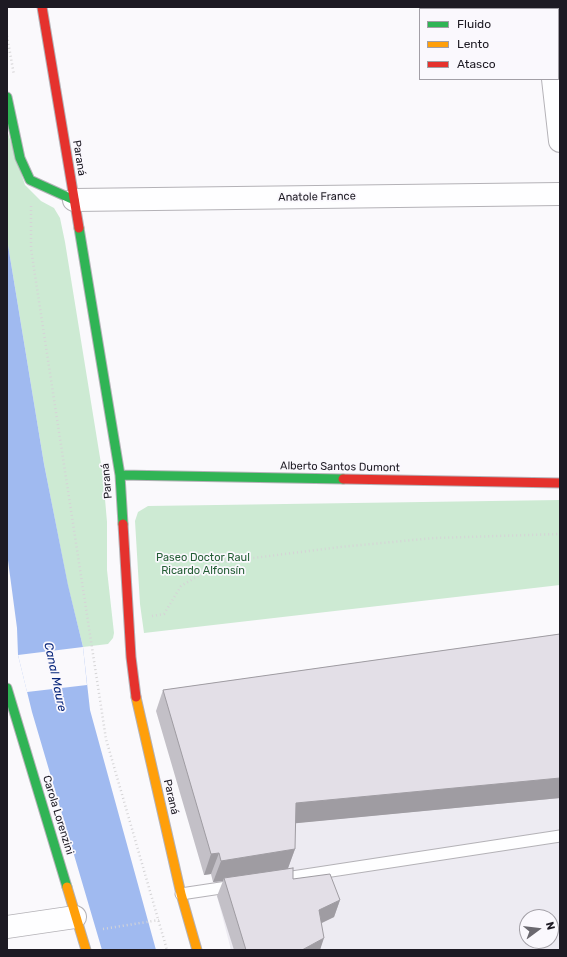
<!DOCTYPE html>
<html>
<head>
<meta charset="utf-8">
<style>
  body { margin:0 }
  #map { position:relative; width:567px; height:957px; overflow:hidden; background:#faf9fc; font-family:Rubik,sans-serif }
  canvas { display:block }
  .frame { position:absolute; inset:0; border:8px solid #1d1a23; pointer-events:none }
  .legend { position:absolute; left:419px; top:8px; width:140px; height:72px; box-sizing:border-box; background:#faf8fd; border:1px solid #a29fa6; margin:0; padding:5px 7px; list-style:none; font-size:12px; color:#1d1a23 }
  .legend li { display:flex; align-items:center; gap:8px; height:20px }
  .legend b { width:20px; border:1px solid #a29fa6 }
  .north { position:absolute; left:519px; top:909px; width:40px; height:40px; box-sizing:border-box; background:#faf8fd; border:1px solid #a29fa6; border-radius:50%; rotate:75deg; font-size:11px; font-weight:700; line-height:16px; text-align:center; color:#1d1a23 }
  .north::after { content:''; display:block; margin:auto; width:14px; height:18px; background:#6a686f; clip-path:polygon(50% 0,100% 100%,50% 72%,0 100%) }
</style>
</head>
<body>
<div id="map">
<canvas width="567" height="957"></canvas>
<div class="frame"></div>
<ul class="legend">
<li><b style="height:5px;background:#30b455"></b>Fluido</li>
<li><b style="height:5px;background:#ff9f0a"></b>Lento</li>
<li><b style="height:5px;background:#e5322d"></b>Atasco</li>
</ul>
<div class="north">N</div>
</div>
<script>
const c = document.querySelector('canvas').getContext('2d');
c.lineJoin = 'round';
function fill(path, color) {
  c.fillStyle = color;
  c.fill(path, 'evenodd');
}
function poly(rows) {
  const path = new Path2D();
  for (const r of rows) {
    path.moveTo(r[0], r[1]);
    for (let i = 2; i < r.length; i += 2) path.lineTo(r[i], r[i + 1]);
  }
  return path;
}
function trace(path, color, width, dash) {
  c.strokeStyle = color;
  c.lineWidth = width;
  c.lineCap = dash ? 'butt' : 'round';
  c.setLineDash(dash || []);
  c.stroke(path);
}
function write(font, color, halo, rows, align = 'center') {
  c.font = font + ' Rubik,sans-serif';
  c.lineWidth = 3.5;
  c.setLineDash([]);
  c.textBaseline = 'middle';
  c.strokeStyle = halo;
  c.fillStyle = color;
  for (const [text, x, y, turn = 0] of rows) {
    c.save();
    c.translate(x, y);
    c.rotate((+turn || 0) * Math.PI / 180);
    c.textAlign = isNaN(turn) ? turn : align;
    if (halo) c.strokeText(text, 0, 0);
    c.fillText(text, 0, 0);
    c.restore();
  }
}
const built = poly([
  [560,656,560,950,231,950,169,711],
  [527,917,551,917,551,941,527,941]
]);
const green = poly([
  [7,130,25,185,41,201,54,208,60,218,65,242,103,476,107,522,107,570,114,633,113,638,108,644,83,647,68,586,44,464,7,239],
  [560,500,560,585,144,633,140,604,135,521,138,512,148,506]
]);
const water = poly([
  [7,239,44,464,68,585,83,647,90,710,156,950,102,950,32,712,18,655,17,628,7,553]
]);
const pier = poly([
  [83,647,87,685,27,692,18,655]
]);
const path = poly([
  [7,36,14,75],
  [31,206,31,249,106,739,167,950],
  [152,616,164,614,181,586,222,562,340,547,434,538,560,534],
  [103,929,159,920]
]);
const lane = poly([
  [279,879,560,836],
  [181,894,234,886]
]);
const street = poly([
  [544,7,544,9],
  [553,79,560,141],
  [74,200,560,194],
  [7,927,75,917]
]);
const fast = poly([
  [7,97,20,158,30,180,74,200],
  [79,228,120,475,123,524],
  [120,475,343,479],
  [7,688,67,887]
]);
const slow = poly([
  [136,697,181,894,197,950],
  [67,887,86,950]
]);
const jam = poly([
  [42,7,79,228],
  [343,479,560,483],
  [123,524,131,657,136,697]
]);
const wall = poly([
  [560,634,560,798,295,823,295,849,288,868,293,879,340,900,334,917,322,923,320,950,234,950,217,896,223,881,213,882,211,874,204,875,156,711,163,690]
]);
const shadedWall = poly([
  [560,778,560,798,288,824,296,803],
  [295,849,287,871,224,878,223,881,213,882,221,861],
  [219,853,211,874,204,875,211,854],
  [340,900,334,917,313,927,319,910],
  [324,938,320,950,302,950]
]);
const building = poly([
  [560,634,560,778,296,803,295,849,221,861,219,853,211,854,163,690,560,634],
  [293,868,293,879,330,874,340,900,319,910,324,938,302,950,246,950,224,878,293,868]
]);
const streetNames = [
  ["Paraná",79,158,81],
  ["Anatole France",317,197,-1],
  ["Alberto Santos Dumont",340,467,1],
  ["Paraná",107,481,-95],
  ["Paraná",171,797,77],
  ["Carola Lorenzini",58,815,73]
];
const parkNames = [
  ["Paseo Doctor Raul",203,558],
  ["Ricardo Alfonsín",203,571]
];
const waterNames = [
  ["Canal Maure",55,677,78]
];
fill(built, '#edebf2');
fill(green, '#cdead3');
fill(water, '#a0baf0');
fill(pier, '#faf9fc');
trace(lane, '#b4b2b7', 13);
trace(street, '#b4b2b7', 24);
trace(fast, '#b4b2b7', 11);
trace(slow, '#b4b2b7', 11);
trace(jam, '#b4b2b7', 11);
trace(path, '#d5d4d6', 2.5, [1, 3]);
trace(lane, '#fefeff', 11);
trace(street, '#fefeff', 22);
trace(fast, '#30b455', 9);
trace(slow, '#ff9f0a', 9);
trace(jam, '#e5322d', 9);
fill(wall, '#c3c0c7');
fill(shadedWall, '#9f9ca2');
fill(building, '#e3dfe7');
trace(building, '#9f9ca2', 1);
write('11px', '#1d1a23', '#faf8fd', streetNames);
write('11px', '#235d34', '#faf8fd', parkNames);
write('italic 12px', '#05247a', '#faf8fd', waterNames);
</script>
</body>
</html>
